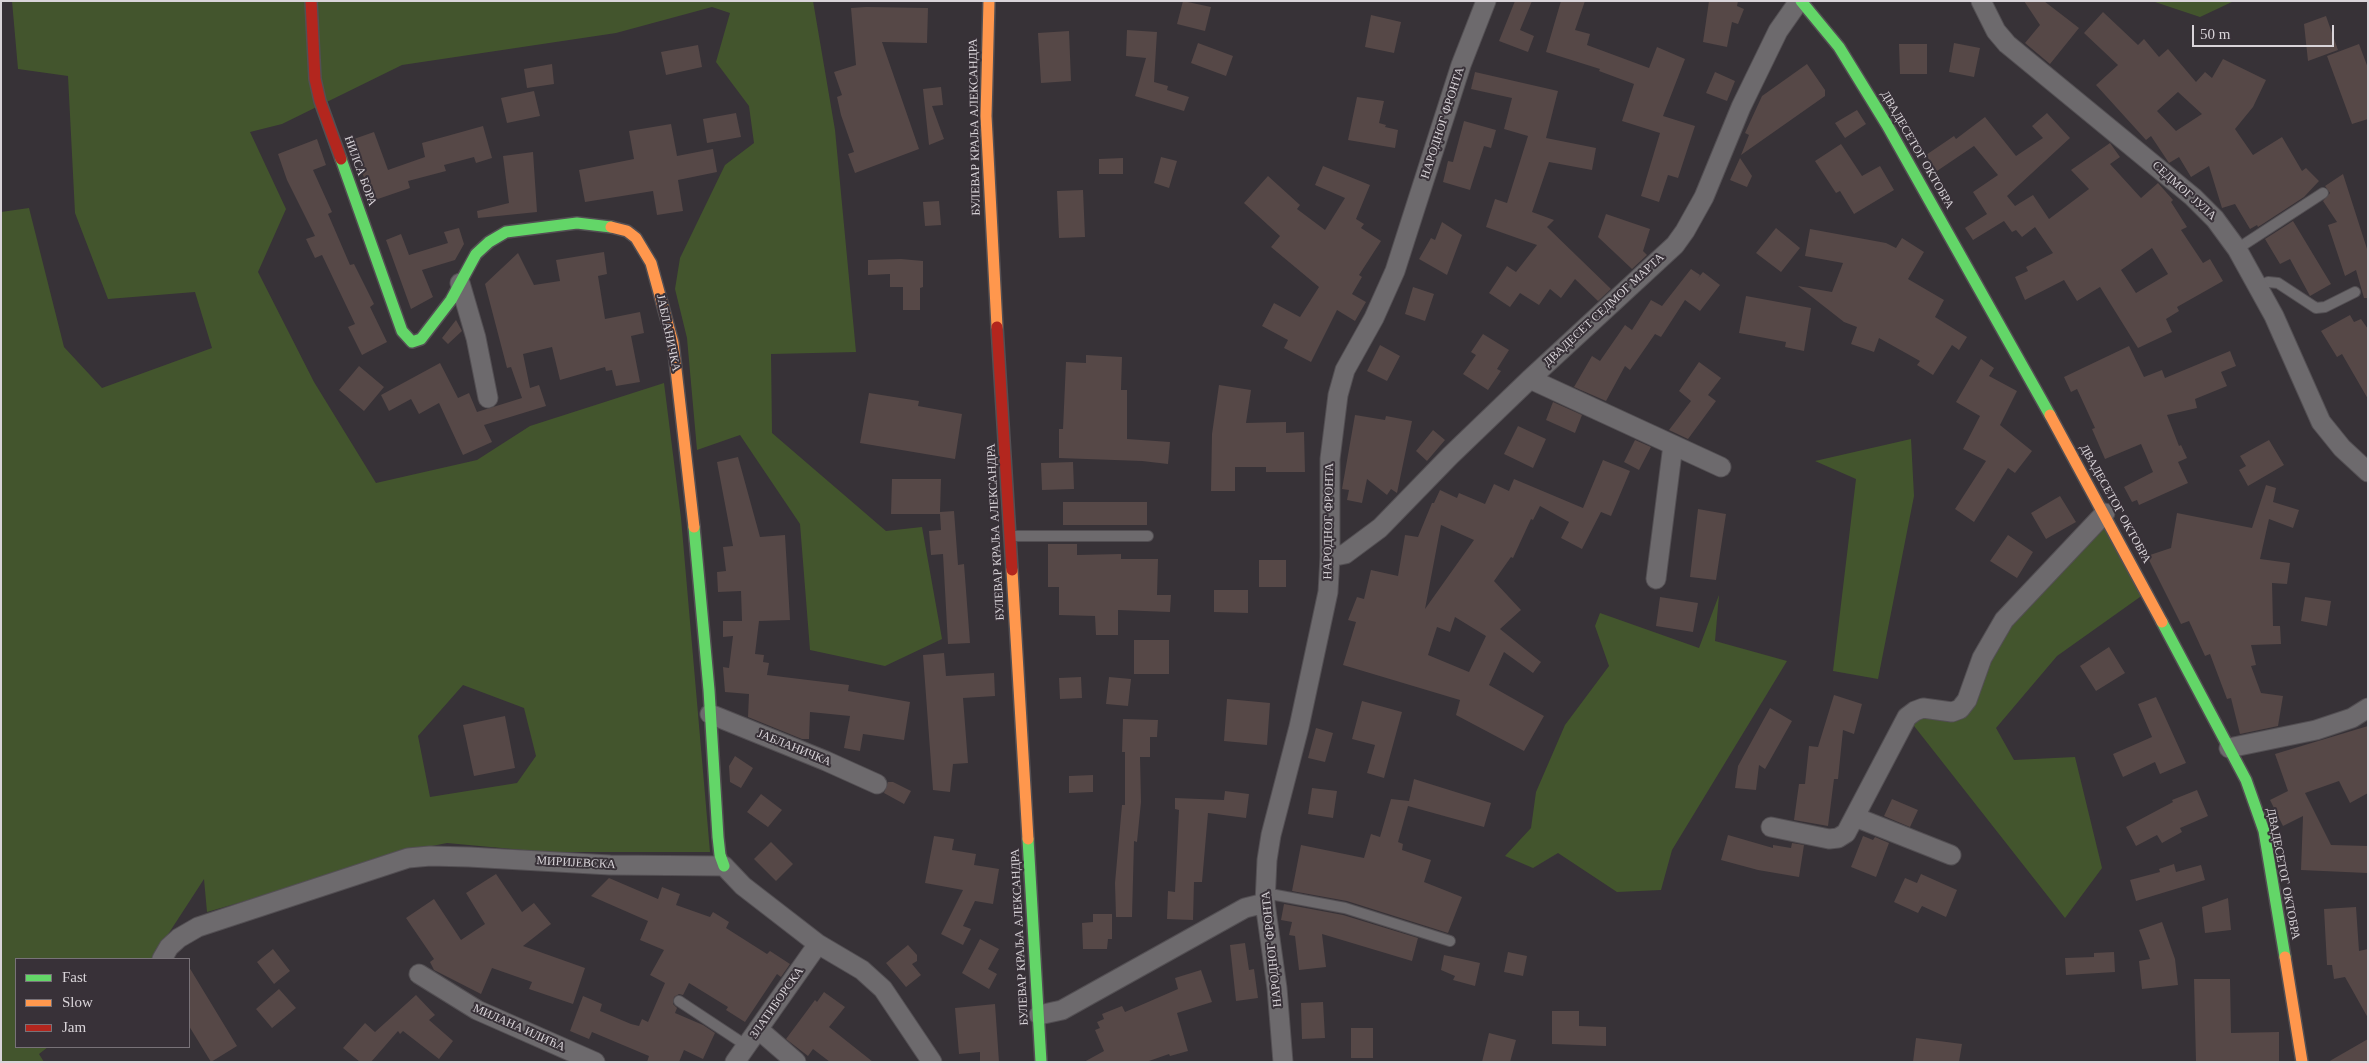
<!DOCTYPE html>
<html>
<head>
<meta charset="utf-8">
<style>
  body { margin:0 }
  #map { position:relative; width:2369px; height:1063px; overflow:hidden; background:#373237; font-family:Georgia,serif }
  canvas { display:block }
  .frame { position:absolute; inset:0; border:2px solid #d9d4d9; pointer-events:none }
  .legend { position:absolute; left:15px; top:958px; width:175px; height:90px; box-sizing:border-box; background:#383138; border:1px solid #787278; margin:0; padding:6px 9px; list-style:none; font-size:15px; color:#d9d4d9 }
  .legend li { display:flex; align-items:center; gap:10px; height:25px }
  .legend b { width:25px; border:1px solid #787278 }
  .scale { position:absolute; left:2192px; top:25px; width:142px; height:22px; box-sizing:border-box; border:2px solid #d9d4d9; border-top:0; padding-left:6px; font-size:15px; line-height:18px; white-space:nowrap; color:#d9d4d9; -webkit-text-stroke:4px #383138; paint-order:stroke }
</style>
</head>
<body>
<div id="map">
<canvas width="2369" height="1063"></canvas>
<div class="frame"></div>
<ul class="legend">
<li><b style="height:6px;background:#63d668"></b>Fast</li>
<li><b style="height:6px;background:#ff974d"></b>Slow</li>
<li><b style="height:6px;background:#b3261e"></b>Jam</li>
</ul>
<div class="scale">50 m</div>
</div>
<script>
const c = document.querySelector('canvas').getContext('2d');
c.lineJoin = 'round';
function fill(path, color) {
  c.fillStyle = color;
  c.fill(path, 'evenodd');
}
function poly(rows) {
  const path = new Path2D();
  for (const r of rows) {
    path.moveTo(r[0], r[1]);
    for (let i = 2; i < r.length; i += 2) path.lineTo(r[i], r[i + 1]);
  }
  return path;
}
function trace(path, color, width, dash) {
  c.strokeStyle = color;
  c.lineWidth = width;
  c.lineCap = dash ? 'butt' : 'round';
  c.setLineDash(dash || []);
  c.stroke(path);
}
function write(font, color, halo, rows, align = 'center') {
  c.font = font + ' Georgia,serif';
  c.lineWidth = 4;
  c.setLineDash([]);
  c.textBaseline = 'middle';
  c.strokeStyle = halo;
  c.fillStyle = color;
  for (const [text, x, y, turn = 0] of rows) {
    c.save();
    c.translate(x, y);
    c.rotate((+turn || 0) * Math.PI / 180);
    c.textAlign = isNaN(turn) ? turn : align;
    if (halo) c.strokeText(text, 0, 0);
    c.fillText(text, 0, 0);
    c.restore();
  }
}
const green = poly([
  [12,1,813,1,835,130,856,352,771,354,772,433,886,531,922,527,942,639,885,666,810,650,800,524,740,435,697,450,687,338,675,289,680,258,725,165,754,143,749,106,716,62,730,13,712,7,616,33,402,65,282,124,250,132,286,209,258,272,314,382,376,483,477,460,530,426,664,383,681,518,710,852,545,852,447,843,397,853,342,873,207,912,204,879,152,959,16,959,16,1047,48,1047,39,1054,44,1062,1,1062,1,212,29,208,64,347,102,388,212,348,195,292,108,299,75,213,68,76,18,69],
  [463,685,524,708,536,756,517,783,430,797,418,736],
  [2152,1,2234,1,2200,17],
  [1911,439,1914,496,1878,679,1833,671,1856,479,1815,461],
  [2105,513,2147,592,2057,656,1996,728,2014,760,2075,757,2102,868,2065,918,1907,717,1952,712,1982,658],
  [1719,595,1715,641,1787,661,1672,850,1661,890,1617,892,1558,853,1533,868,1505,856,1531,828,1536,792,1565,725,1609,666,1595,626,1600,613,1699,648]
]);
const building = poly([
  [1183,1,1211,7,1205,31,1177,24],
  [1515,1,1532,1,1520,30,1534,36,1528,52,1499,41],
  [1561,1,1585,1,1575,30,1590,34,1587,45,1649,68,1657,47,1685,59,1663,116,1695,126,1678,178,1668,175,1659,202,1641,196,1660,133,1622,121,1634,84,1599,71,1600,69,1546,52],
  [1709,1,1738,1,1737,6,1744,9,1738,24,1732,22,1727,47,1703,42],
  [2024,1,2044,1,2079,28,2050,64,2025,43,2040,25],
  [866,7,928,8,927,43,882,42,919,149,855,173,848,154,854,152,841,115,837,97,842,95,834,72,856,65,851,8],
  [2103,12,2138,45,2144,39,2159,57,2168,49,2196,82,2205,72,2212,78,2223,59,2266,80,2253,107,2235,129,2253,155,2282,137,2302,171,2306,168,2319,181,2304,197,2258,227,2257,225,2250,229,2235,204,2222,208,2209,166,2191,177,2179,157,2169,163,2151,136,2146,140,2096,85,2118,65,2084,33],
  [2178,92,2202,114,2176,131,2157,111],
  [1371,15,1401,22,1394,53,1365,47],
  [2326,16,2338,50,2308,61,2304,24],
  [1127,30,1157,32,1154,82,1168,86,1167,90,1189,97,1184,111,1135,96,1146,58,1126,56],
  [1069,31,1071,81,1041,83,1038,33],
  [1198,43,1233,56,1226,76,1191,63],
  [1954,43,1980,48,1974,77,1949,72],
  [1899,44,1927,44,1927,74,1900,74],
  [2359,44,2368,68,2368,119,2352,124,2327,56],
  [698,45,702,67,666,75,661,52],
  [552,64,554,84,527,88,524,69],
  [1807,64,1825,90,1825,96,1741,155,1749,135,1745,133,1762,96],
  [1475,72,1558,91,1546,138,1596,148,1592,170,1549,162,1532,212,1554,220,1547,227,1611,289,1598,301,1575,279,1561,298,1550,289,1539,305,1520,293,1510,307,1489,293,1507,266,1516,272,1537,245,1486,227,1495,199,1507,203,1528,136,1504,129,1512,98,1471,89],
  [1715,72,1735,81,1727,101,1706,93],
  [941,87,943,105,932,106,944,139,929,145,923,89],
  [534,91,540,116,507,123,501,98],
  [1357,97,1384,101,1379,123,1386,125,1385,127,1398,130,1395,148,1348,140],
  [1857,110,1866,124,1845,138,1835,123],
  [736,113,741,137,707,143,703,119],
  [2047,113,2070,138,2007,196,2015,206,2033,195,2049,219,2089,189,2071,170,2110,143,2120,157,2110,164,2141,198,2158,183,2173,200,2171,202,2187,227,2181,230,2203,263,2210,259,2223,281,2177,307,2179,311,2166,319,2172,332,2138,348,2100,287,2077,301,2064,280,2025,300,2015,277,2028,271,2026,267,2053,253,2035,227,2022,237,2016,230,2012,232,2004,221,1973,240,1965,228,1987,214,1973,192,1998,175,1974,146,1937,171,1926,155,1954,136,1956,139,1985,117,2016,156,2043,138,2032,126],
  [2152,248,2168,274,2136,293,2121,270],
  [1464,121,1496,130,1491,148,1484,146,1470,190,1443,182,1448,161,1453,162],
  [671,124,677,156,713,149,717,172,678,180,683,211,657,215,653,191,585,202,579,170,634,159,629,131],
  [483,126,492,158,476,163,474,157,444,165,446,171,408,181,410,188,372,201,351,140,374,132,388,170,425,157,422,143],
  [317,139,326,165,313,170,332,212,328,214,350,265,354,264,374,304,370,307,387,342,362,355,348,327,355,324,322,255,315,258,306,239,315,236,287,180,278,154],
  [1841,144,1862,176,1880,166,1894,190,1854,214,1840,191,1836,193,1815,161],
  [533,152,537,212,478,218,477,211,509,203,503,156],
  [1161,157,1177,161,1169,188,1154,183],
  [1123,158,1123,174,1099,174,1099,159],
  [1740,158,1752,176,1747,187,1730,180],
  [1323,166,1370,185,1356,219,1364,224,1361,228,1381,241,1359,275,1362,277,1352,294,1366,302,1355,321,1337,310,1311,362,1284,348,1288,340,1262,326,1274,303,1300,317,1319,287,1271,247,1280,236,1244,203,1268,176,1300,205,1297,209,1325,230,1345,198,1315,185],
  [2343,174,2368,252,2368,298,2364,298,2356,270,2345,276,2328,225,2337,222,2323,201,2330,193,2325,186],
  [1083,190,1085,237,1059,238,1057,191],
  [939,201,941,225,925,226,923,202],
  [1606,214,1650,229,1643,251,1647,255,1632,269,1598,237],
  [2293,221,2331,284,2310,296,2290,259,2280,264,2265,239],
  [1442,222,1462,235,1447,275,1419,259,1431,238,1435,240],
  [459,228,464,244,455,260,422,270,433,297,411,309,386,240,401,234,409,255,448,243,444,232],
  [1776,228,1800,248,1781,272,1756,253],
  [1810,229,1886,243,1896,248,1902,238,1924,252,1908,279,1944,300,1935,317,1967,337,1959,350,1952,345,1933,375,1917,365,1920,361,1879,338,1874,352,1851,344,1857,327,1844,322,1798,286,1832,292,1843,263,1805,256],
  [604,252,607,274,598,276,605,319,640,312,644,333,631,336,640,382,616,386,612,370,606,371,605,367,560,380,552,347,523,354,530,388,539,385,546,406,484,425,492,442,463,455,439,403,419,414,411,399,389,411,381,395,440,363,458,398,469,393,477,412,522,398,511,367,507,368,485,284,518,253,534,285,560,281,556,260],
  [901,259,923,261,923,287,920,288,920,310,903,310,903,287,890,287,890,274,868,275,868,260],
  [1691,269,1700,275,1698,278,1703,272,1720,285,1700,311,1685,300,1661,337,1655,334,1630,370,1625,366,1606,401,1574,387,1592,356,1600,361,1625,325,1632,330,1651,300,1662,306],
  [1413,287,1434,294,1425,321,1405,314],
  [1746,296,1811,308,1804,351,1785,347,1786,342,1739,333],
  [2350,315,2354,322,2361,319,2368,329,2368,399,2342,354,2337,357,2321,331],
  [456,320,462,331,448,344,442,338],
  [1483,334,1509,350,1497,369,1501,371,1488,390,1463,374,1476,355,1471,352],
  [1380,345,1400,356,1387,381,1367,371],
  [2129,346,2144,377,2162,370,2165,378,2230,351,2236,366,2221,372,2227,386,2195,399,2197,408,2167,415,2179,446,2181,445,2187,458,2178,462,2188,483,2139,505,2137,500,2132,502,2124,487,2153,472,2141,444,2105,459,2092,429,2095,428,2077,389,2071,392,2064,377],
  [1086,355,1122,357,1121,390,1127,390,1127,439,1170,442,1168,464,1142,461,1059,458,1059,429,1063,429,1066,362,1086,363],
  [1981,359,1994,368,1989,376,2017,391,2000,425,2032,451,2015,473,2008,468,1974,522,1955,509,1986,461,1963,449,1980,416,1956,402],
  [1699,362,1721,378,1708,395,1716,401,1688,439,1669,430,1691,401,1679,391],
  [359,366,384,387,364,411,339,390],
  [1219,385,1251,390,1246,423,1286,422,1286,433,1304,432,1305,472,1266,472,1266,467,1235,467,1235,491,1211,491,1212,434],
  [869,393,919,401,918,406,962,414,955,459,860,443],
  [1553,402,1582,415,1575,433,1546,420],
  [1355,415,1385,420,1386,416,1412,421,1397,493,1391,489,1387,495,1367,479,1362,503,1347,500,1349,490,1342,489],
  [1518,426,1546,439,1533,468,1504,454],
  [1433,430,1445,440,1427,461,1416,451],
  [1635,440,1651,447,1639,470,1624,462],
  [2269,440,2284,465,2248,486,2239,470,2246,466,2240,456],
  [738,457,760,537,785,535,790,620,759,621,755,654,764,655,763,662,769,663,767,675,849,685,848,691,910,702,904,740,863,734,860,751,844,748,850,716,810,712,809,739,802,739,748,717,749,694,725,692,723,667,729,668,733,636,723,637,723,621,742,621,741,591,718,592,717,572,726,571,723,547,733,546,717,462],
  [1603,460,1630,471,1611,516,1601,512,1582,549,1561,538,1569,522,1540,506,1533,520,1531,519,1513,558,1511,557,1494,581,1521,610,1500,629,1541,662,1533,673,1504,652,1489,685,1544,716,1524,751,1456,715,1460,700,1343,665,1356,622,1348,620,1357,597,1364,599,1371,570,1398,576,1405,535,1418,537,1432,503,1434,503,1440,490,1457,498,1459,493,1485,504,1494,484,1509,491,1514,479,1583,508],
  [1441,525,1474,540,1425,609],
  [1455,617,1486,636,1469,672,1428,655,1437,627,1450,632],
  [1073,462,1074,489,1042,490,1041,463],
  [892,479,941,479,940,512,954,511,958,565,964,564,970,643,948,644,943,554,931,555,929,531,941,530,940,514,891,514],
  [2266,485,2276,488,2273,502,2299,510,2293,528,2269,519,2260,559,2290,563,2287,584,2272,583,2273,626,2280,626,2281,644,2251,645,2256,665,2251,666,2261,693,2283,696,2278,726,2240,734,2231,698,2227,699,2210,654,2205,656,2189,621,2181,624,2147,556,2171,548,2177,513,2252,528],
  [2060,496,2076,522,2046,539,2031,513],
  [1063,502,1147,502,1147,525,1063,525],
  [1698,509,1726,514,1716,580,1690,577],
  [2008,535,2033,552,2017,578,1990,561],
  [1048,544,1077,544,1077,555,1121,554,1121,559,1158,559,1157,595,1171,595,1170,612,1118,610,1118,635,1096,635,1095,616,1059,615,1059,587,1048,587],
  [1259,560,1286,560,1286,587,1259,587],
  [1214,590,1248,590,1248,613,1214,612],
  [1660,597,1698,603,1693,632,1656,626],
  [2305,597,2331,601,2327,626,2301,621],
  [1134,640,1169,640,1169,674,1134,674],
  [2109,647,2125,673,2096,691,2080,666],
  [944,653,946,676,994,673,995,696,963,698,968,763,953,764,950,792,933,790,923,655],
  [1081,677,1082,698,1060,699,1059,678],
  [1109,677,1131,679,1128,706,1106,704],
  [1834,695,1862,704,1854,734,1843,730,1838,779,1834,779,1828,826,1794,820,1799,784,1805,784,1809,746,1818,747],
  [2156,697,2186,763,2160,774,2155,762,2123,777,2113,754,2152,737,2138,704],
  [1227,699,1270,703,1267,745,1224,741],
  [1362,701,1402,712,1384,778,1367,773,1375,745,1352,739],
  [1770,708,1792,721,1765,769,1759,765,1756,790,1735,788,1738,766],
  [505,716,515,768,474,776,463,725],
  [1123,719,1158,720,1157,737,1150,737,1150,757,1140,757,1141,802,1137,842,1134,841,1132,917,1116,917,1115,883,1122,805,1125,805,1125,752,1122,752],
  [2368,726,2368,793,2350,803,2339,781,2305,793,2331,845,2368,846,2367,873,2301,870,2303,816,2283,826,2270,800,2288,791,2275,754],
  [1316,728,1333,733,1325,762,1308,758],
  [735,756,753,768,741,788,730,782,729,766],
  [1093,775,1093,792,1069,793,1069,776],
  [1414,779,1491,803,1484,827,1408,806,1398,842,1403,844,1402,850,1431,860,1424,882,1462,897,1448,933,1347,901,1292,891,1301,845,1364,858,1371,834,1380,837,1391,799,1409,801],
  [888,782,893,782,911,791,904,804,884,793],
  [1312,788,1337,791,1333,818,1308,814],
  [2197,790,2208,816,2180,828,2182,832,2162,843,2157,835,2136,846,2126,827,2173,802,2172,800],
  [1225,791,1249,794,1246,818,1208,813,1202,882,1194,882,1193,920,1167,919,1168,891,1175,892,1179,810,1175,809,1175,798,1224,800],
  [761,794,782,810,768,827,747,812],
  [1892,799,1918,810,1910,827,1884,816],
  [1728,835,1773,848,1773,845,1791,848,1792,843,1804,845,1799,877,1758,870,1721,860],
  [934,836,954,839,952,850,976,854,974,865,999,869,993,904,975,901,963,926,971,929,963,945,941,934,963,890,925,883],
  [1863,836,1873,840,1875,837,1889,843,1876,877,1851,867],
  [771,842,793,864,776,881,754,859],
  [2174,864,2176,872,2201,865,2205,880,2136,901,2130,880,2160,872,2159,869],
  [496,874,522,912,534,903,551,924,523,946,585,968,573,1004,529,989,532,982,492,968,481,994,434,970,430,962,434,959,406,918,434,899,461,940,485,924,466,893],
  [1921,874,1957,890,1946,917,1922,906,1918,913,1894,902,1905,878,1917,883],
  [609,878,658,899,662,887,680,894,676,905,710,917,713,912,729,922,726,928,767,954,770,951,790,964,781,977,777,974,745,1022,726,1010,728,1007,689,983,683,995,679,994,674,997,673,1004,677,1008,675,1013,703,1025,715,1033,703,1059,684,1050,679,1062,647,1062,649,1056,592,1032,589,1039,570,1031,583,996,602,1004,600,1011,631,1024,639,1026,642,1019,648,1022,665,983,650,975,664,950,640,940,648,921,591,896],
  [2228,898,2231,930,2205,933,2202,907],
  [1284,904,1343,915,1418,938,1412,961,1322,934,1326,967,1299,970,1295,936,1289,935,1292,922,1281,920],
  [2356,907,2359,951,2368,949,2368,1018,2345,977,2334,979,2332,965,2327,965,2324,909],
  [1093,914,1112,914,1112,939,1108,939,1107,949,1083,949,1082,923,1093,922],
  [2162,922,2175,959,2178,985,2142,989,2139,961,2150,959,2139,930],
  [980,939,999,949,988,969,997,974,989,989,962,973],
  [1245,943,1249,970,1254,969,1258,998,1236,1001,1230,945],
  [908,945,917,955,917,961,912,964,921,975,906,987,886,963],
  [273,949,290,971,274,984,257,962],
  [1508,952,1527,956,1523,976,1504,972],
  [2114,952,2115,972,2066,975,2065,958,2094,957,2094,953],
  [1444,955,1480,963,1475,986,1453,980,1455,976,1441,970],
  [189,967,237,1046,211,1062,189,1026],
  [1201,970,1212,1002,1177,1013,1188,1051,1170,1056,1169,1054,1146,1062,1084,1062,1104,1051,1095,1030,1100,1028,1097,1022,1104,1019,1102,1014,1122,1006,1125,1012,1178,989,1175,978],
  [2194,979,2230,979,2231,1033,2279,1032,2279,1062,2196,1062],
  [279,989,296,1008,272,1028,256,1009],
  [824,992,845,1007,829,1027,873,1062,830,1062,813,1049,808,1056,786,1039,815,1000,817,1002],
  [416,995,435,1015,429,1020,453,1041,439,1059,403,1031,400,1034,398,1031,371,1062,360,1062,343,1048,365,1023,375,1032],
  [1323,1002,1325,1038,1302,1039,1301,1003],
  [995,1004,999,1062,980,1062,980,1052,959,1054,955,1008],
  [1552,1011,1579,1011,1579,1026,1606,1027,1606,1046,1552,1044],
  [1351,1028,1373,1028,1373,1058,1351,1058],
  [1489,1033,1516,1040,1510,1062,1482,1062],
  [1916,1038,1962,1044,1959,1062,1913,1062],
  [2368,1039,2368,1062,2328,1062]
]);
const lane = poly([
  [2237,249,2323,193],
  [2258,287,2268,282,2278,283,2316,308,2325,307,2355,292],
  [1011,536,1148,536],
  [1265,893,1345,908,1450,941],
  [679,1001,747,1046]
]);
const street = poly([
  [1981,1,1996,31,2007,44,2193,197,2215,219,2237,249,2274,316,2321,422,2342,448,2368,472],
  [460,283,476,338,488,398],
  [1530,379,1721,467],
  [1330,557,1345,554,1380,528,1450,456,1530,379,1675,245,1685,231,1704,197,1741,107,1778,31,1799,1],
  [1656,579,1673,445],
  [710,714,826,761,877,784],
  [2229,748,2316,730,2352,718,2368,708],
  [1855,817,1951,855],
  [1771,827,1829,839,1838,838,1846,833,1907,717,1915,711,1923,708,1952,712,1960,709,1967,700,1982,658,2004,620,2105,513],
  [162,959,169,947,179,938,198,927,408,858,430,856,469,857,610,865,724,866,743,886,818,944,862,970,883,989,932,1062],
  [419,974,477,1010,595,1062],
  [1039,1015,1062,1010,1245,908,1265,903],
  [758,1029,796,1062],
  [735,1062,818,944],
  [1283,1062,1277,988,1265,903,1267,860,1271,835,1299,727,1328,592,1330,557,1330,459,1338,395,1345,370,1374,318,1395,271,1461,65,1486,1]
]);
const fast = poly([
  [1801,1,1839,47,1887,125,2050,415],
  [341,159,402,331,412,342,421,339,451,300,476,254,489,242,506,232,577,223,611,227],
  [694,527,709,690,718,837,720,855,724,866],
  [2162,622,2246,780,2264,831,2285,957],
  [1028,839,1041,1062]
]);
const slow = poly([
  [989,1,986,116,997,327],
  [611,227,627,231,636,238,651,263,673,343,694,527],
  [2050,415,2162,622],
  [1012,570,1028,839],
  [2285,957,2302,1062]
]);
const jam = poly([
  [311,1,315,79,320,101,341,159],
  [997,327,1012,570]
]);
const streetNames = [
  ["НАРОДНОГ ФРОНТА",1443,123,-72],
  ["БУЛЕВАР КРАЉА АЛЕКСАНДРА",975,127,-91],
  ["ДВАДЕСЕТОГ ОКТОБРА",1917,150,60],
  ["НИЛСА БОРА",360,171,70],
  ["СЕДМОГ ЈУЛА",2184,191,42],
  ["ДВАДЕСЕТ СЕДМОГ МАРТА",1604,310,-43],
  ["ЈАБЛАНИЧКА",668,333,78],
  ["ДВАДЕСЕТОГ ОКТОБРА",2115,504,61],
  ["НАРОДНОГ ФРОНТА",1329,521,-89],
  ["БУЛЕВАР КРАЉА АЛЕКСАНДРА",996,532,-93],
  ["ЈАБЛАНИЧКА",794,748,22],
  ["МИРИЈЕВСКА",576,863,3],
  ["ДВАДЕСЕТОГ ОКТОБРА",2283,874,79],
  ["БУЛЕВАР КРАЉА АЛЕКСАНДРА",1020,937,-93],
  ["НАРОДНОГ ФРОНТА",1272,949,-96],
  ["ЗЛАТИБОРСКА",777,1003,-55],
  ["МИЛАНА ИЛИЋА",519,1028,24]
];
fill(green, '#43552d');
fill(building, '#564847');
trace(lane, '#534f53', 12);
trace(street, '#534f53', 21);
trace(fast, '#534f53', 14);
trace(slow, '#534f53', 14);
trace(jam, '#534f53', 14);
trace(lane, '#6d6a6d', 10);
trace(street, '#6d6a6d', 19);
trace(fast, '#63d668', 11);
trace(slow, '#ff974d', 11);
trace(jam, '#b3261e', 11);
write('12px', '#d9d4d9', '#383138', streetNames);
</script>
</body>
</html>
